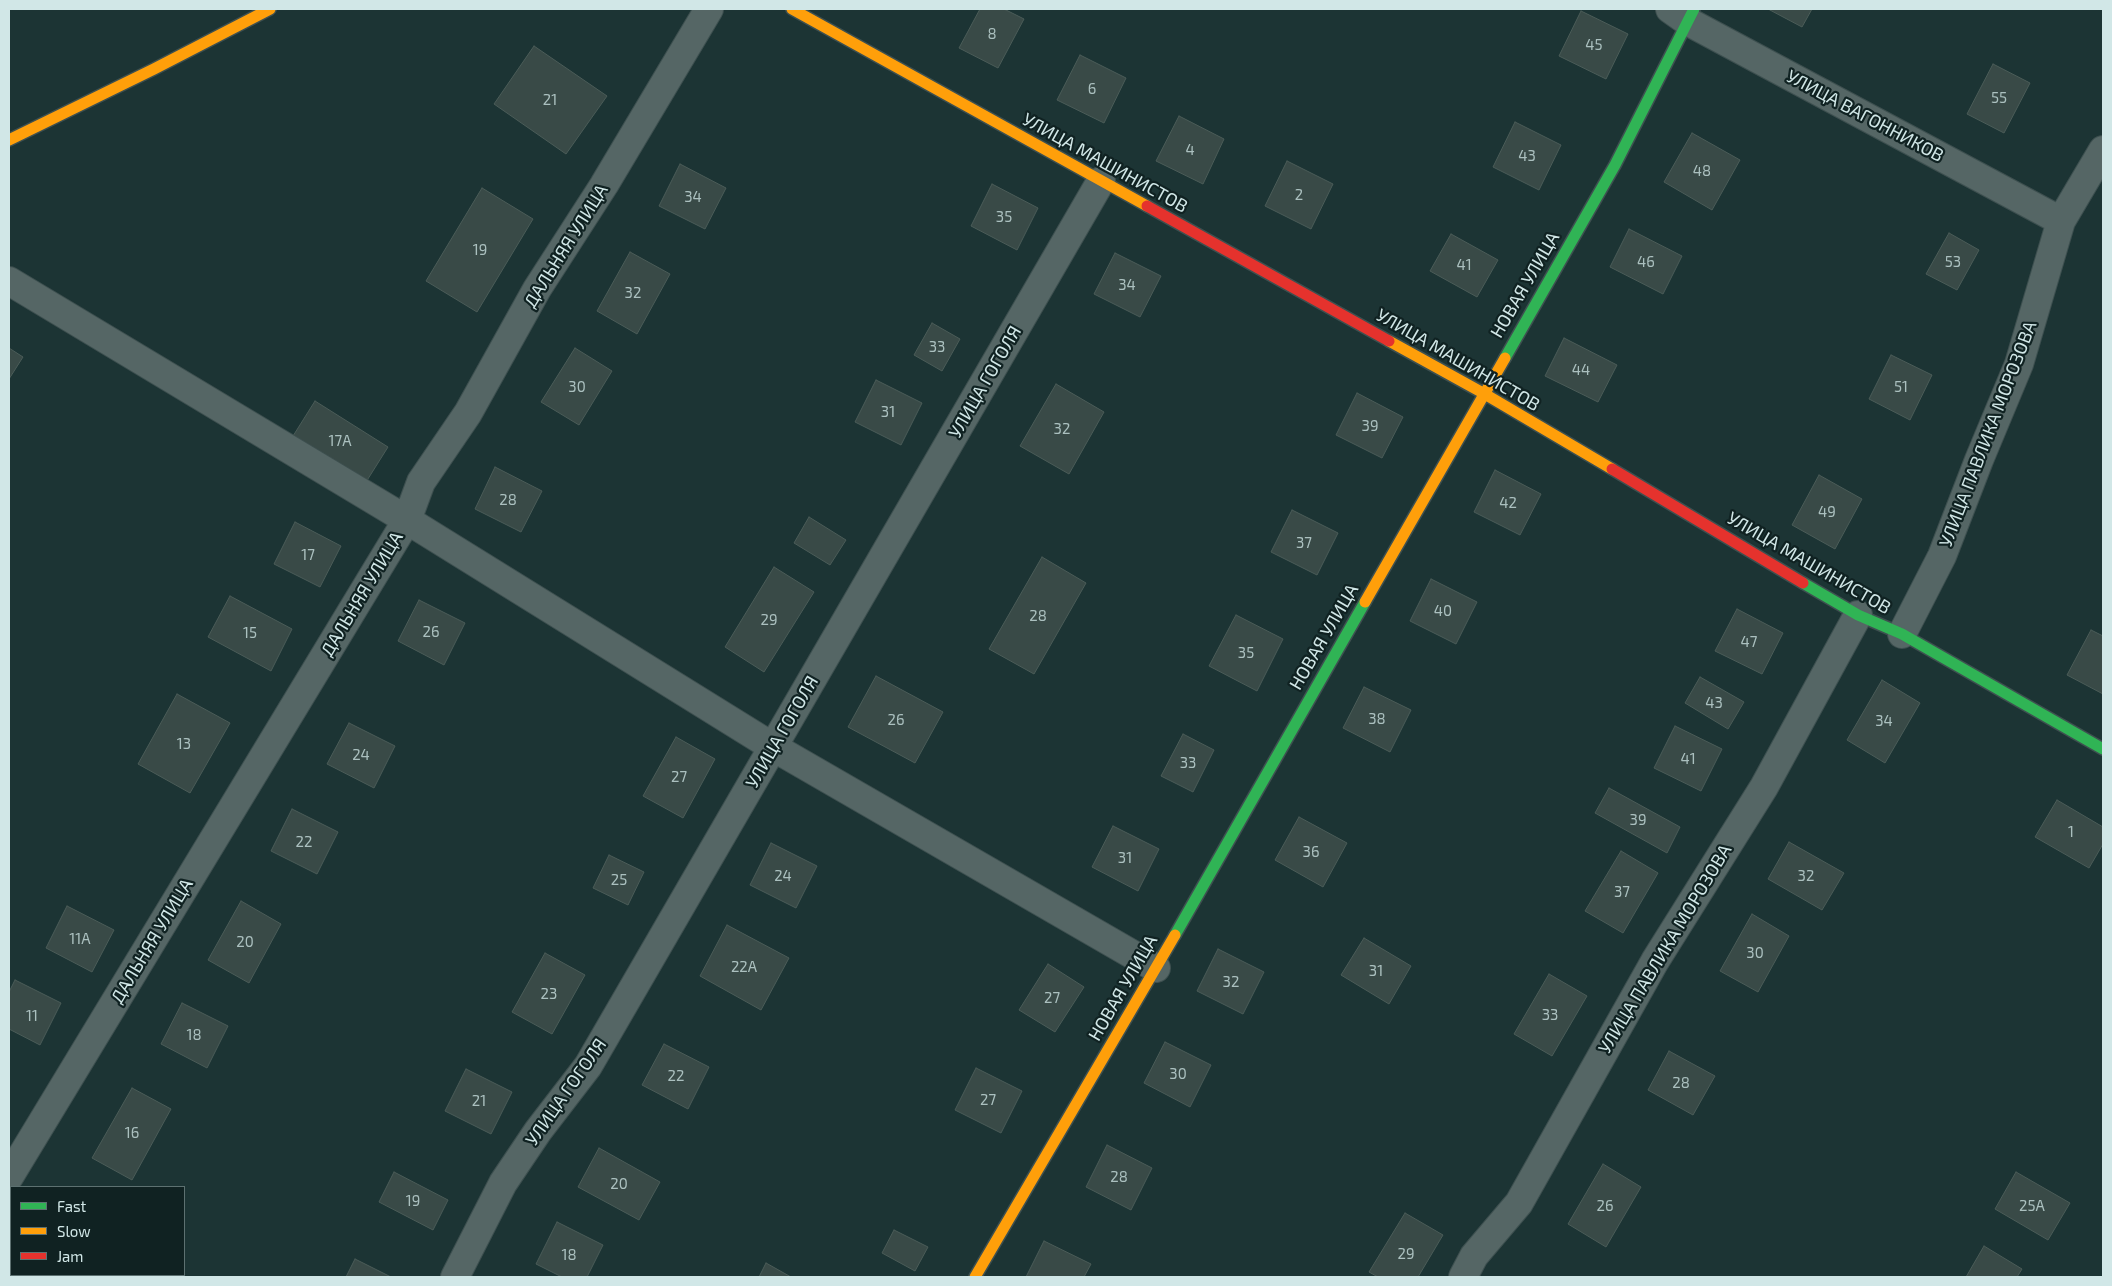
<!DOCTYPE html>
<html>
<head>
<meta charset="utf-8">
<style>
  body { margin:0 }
  #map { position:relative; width:2112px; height:1286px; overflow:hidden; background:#1c3434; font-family:"Exo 2",sans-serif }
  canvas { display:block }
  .frame { position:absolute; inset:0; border:10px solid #d1e7e7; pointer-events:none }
  .legend { position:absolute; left:10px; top:1186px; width:175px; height:90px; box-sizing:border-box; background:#102222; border:1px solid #5d7171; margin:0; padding:6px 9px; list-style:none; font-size:15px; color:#d1e7e7 }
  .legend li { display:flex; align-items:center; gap:10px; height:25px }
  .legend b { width:25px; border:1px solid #5d7171 }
</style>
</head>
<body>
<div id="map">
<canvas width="2112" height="1286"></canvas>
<div class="frame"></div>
<ul class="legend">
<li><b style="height:6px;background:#30b455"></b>Fast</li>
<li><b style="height:6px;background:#ff9f0a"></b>Slow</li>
<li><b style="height:6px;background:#e5322d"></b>Jam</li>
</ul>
</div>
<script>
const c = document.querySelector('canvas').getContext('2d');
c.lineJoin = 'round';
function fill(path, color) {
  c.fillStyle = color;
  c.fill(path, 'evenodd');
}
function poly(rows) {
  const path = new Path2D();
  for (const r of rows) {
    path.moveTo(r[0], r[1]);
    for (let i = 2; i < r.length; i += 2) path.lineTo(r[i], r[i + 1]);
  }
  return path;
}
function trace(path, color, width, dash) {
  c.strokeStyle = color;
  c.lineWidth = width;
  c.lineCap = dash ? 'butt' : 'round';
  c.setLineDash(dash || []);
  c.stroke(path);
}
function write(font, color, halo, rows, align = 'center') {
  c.font = font + ' "Exo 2",sans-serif';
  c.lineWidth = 4.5;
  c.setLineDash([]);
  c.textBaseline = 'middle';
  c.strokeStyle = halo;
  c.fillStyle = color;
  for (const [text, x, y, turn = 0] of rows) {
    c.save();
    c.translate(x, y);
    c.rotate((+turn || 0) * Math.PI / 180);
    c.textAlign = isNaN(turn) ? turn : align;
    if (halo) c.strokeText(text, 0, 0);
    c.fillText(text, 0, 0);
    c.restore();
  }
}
const building = poly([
  [980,9,1004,9,1024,19,998,68,959,48,980,9],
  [1768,9,1812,9,1802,27,1768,9],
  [1581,11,1628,34,1606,79,1559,56,1581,11],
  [534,46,607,96,566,154,494,104,534,46],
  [1080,55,1126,78,1104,123,1057,100,1080,55],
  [1993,64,2030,83,2004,133,1967,114,1993,64],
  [1179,116,1224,139,1203,184,1156,161,1179,116],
  [1515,122,1561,145,1539,190,1493,167,1515,122],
  [1692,133,1740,160,1712,210,1664,182,1692,133],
  [1287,161,1333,184,1311,229,1265,206,1287,161],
  [680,164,726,188,705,229,659,206,680,164],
  [992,184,1038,208,1017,250,971,226,992,184],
  [482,188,533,219,477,312,426,281,482,188],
  [1629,229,1682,256,1663,294,1610,267,1629,229],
  [1949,233,1979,250,1957,290,1926,274,1949,233],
  [1451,234,1498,260,1477,297,1430,271,1451,234],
  [630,252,670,274,637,334,597,311,630,252],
  [1115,253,1161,276,1140,317,1094,294,1115,253],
  [932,323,960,339,942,371,914,355,932,323],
  [1564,338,1617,365,1598,402,1545,376,1564,338],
  [9,348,23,357,9,379,9,348],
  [575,348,612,371,579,425,541,402,575,348],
  [1891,355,1932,375,1910,420,1869,399,1891,355],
  [876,380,922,403,901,445,855,422,876,380],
  [1056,384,1104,412,1069,474,1020,446,1056,384],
  [1357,393,1403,417,1382,458,1336,435,1357,393],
  [315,401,388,447,366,482,293,436,315,401],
  [495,467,542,491,521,532,475,509,495,467],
  [1495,470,1541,494,1520,535,1474,512,1495,470],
  [1819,475,1862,499,1835,549,1792,525,1819,475],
  [1292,510,1338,533,1317,575,1271,552,1292,510],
  [809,517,846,540,830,565,794,543,809,517],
  [295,522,341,546,320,587,274,564,295,522],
  [1042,557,1086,583,1034,674,989,649,1042,557],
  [774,567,814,592,764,672,725,647,774,567],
  [1431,579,1477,602,1456,644,1410,621,1431,579],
  [230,596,292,629,271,671,208,637,230,596],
  [419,600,465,623,444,665,398,641,419,600],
  [1737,609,1783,633,1762,674,1715,651,1737,609],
  [1236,615,1283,639,1257,691,1209,666,1236,615],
  [2091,630,2103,636,2103,694,2067,675,2091,630],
  [876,676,943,712,915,763,848,727,876,676],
  [1700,677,1744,702,1728,729,1685,703,1700,677],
  [1882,680,1920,703,1885,763,1847,740,1882,680],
  [1364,687,1411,710,1390,752,1343,728,1364,687],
  [177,694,230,723,190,793,138,764,177,694],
  [349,723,395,746,374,788,327,764,349,723],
  [1675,726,1722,749,1701,791,1654,768,1675,726],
  [1183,734,1214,750,1193,792,1161,776,1183,734],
  [676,737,715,759,683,818,643,796,676,737],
  [1609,788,1680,827,1667,853,1595,813,1609,788],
  [2057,800,2103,827,2103,844,2089,868,2035,837,2057,800],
  [292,809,338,832,317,874,271,851,292,809],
  [1299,817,1347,843,1323,887,1275,860,1299,817],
  [1113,826,1159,849,1138,891,1092,867,1113,826],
  [1789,842,1844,873,1822,910,1768,879,1789,842],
  [771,843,817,866,796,908,750,885,771,843],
  [1621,851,1658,873,1623,933,1585,911,1621,851],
  [609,855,644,872,628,905,593,888,609,855],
  [241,901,281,924,249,983,208,960,241,901],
  [67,906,114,930,92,972,46,948,67,906],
  [1752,914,1789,936,1758,992,1720,971,1752,914],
  [727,925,789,958,761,1010,700,976,727,925],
  [1364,938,1411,966,1389,1004,1341,975,1364,938],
  [1218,949,1264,972,1243,1014,1197,991,1218,949],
  [545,953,585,975,552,1034,512,1012,545,953],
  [1048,964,1084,987,1055,1032,1019,1010,1048,964],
  [1549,974,1587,996,1552,1056,1514,1034,1549,974],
  [15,980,61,1003,40,1045,9,1029,9,992,15,980],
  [182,1003,228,1026,207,1068,161,1044,182,1003],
  [1165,1042,1211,1065,1190,1107,1144,1083,1165,1042],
  [664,1044,709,1067,688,1109,642,1085,664,1044],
  [1669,1051,1715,1076,1693,1115,1648,1090,1669,1051],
  [976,1068,1022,1091,1001,1133,955,1110,976,1068],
  [466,1069,512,1092,491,1134,445,1111,466,1069],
  [132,1088,171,1109,132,1180,92,1158,132,1088],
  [1107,1145,1152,1168,1131,1210,1086,1187,1107,1145],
  [599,1148,660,1182,639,1220,578,1187,599,1148],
  [1603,1164,1641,1187,1606,1247,1568,1224,1603,1164],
  [394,1172,448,1200,433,1230,379,1202,394,1172],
  [2016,1172,2070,1203,2048,1240,1995,1209,2016,1172],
  [1405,1213,1443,1235,1418,1277,1378,1277,1369,1272,1405,1213],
  [557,1222,603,1245,587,1277,562,1277,536,1264,557,1222],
  [894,1230,928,1247,915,1271,882,1253,894,1230],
  [1044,1241,1091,1264,1084,1277,1026,1277,1044,1241],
  [1984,1246,2022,1269,2017,1277,1966,1277,1984,1246],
  [355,1259,391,1277,346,1277,355,1259],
  [766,1263,791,1277,759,1277,766,1263]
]);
const street = poly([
  [1670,9,1687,21,2061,221],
  [9,281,407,520,773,747,1156,968],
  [1902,634,1942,556,1979,460,2019,364,2061,221,2103,150],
  [9,1177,407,520,421,482,468,413,537,289,604,185,709,9],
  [455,1277,503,1183,538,1131,588,1066,1101,181],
  [1463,1277,1474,1256,1519,1203,1655,961,1764,787,1858,615]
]);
const fast = poly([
  [1505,358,1615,165,1694,9],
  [1803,583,1858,615,1902,634,2103,749],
  [1175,935,1365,602]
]);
const slow = poly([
  [792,9,1147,206],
  [9,140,154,69,270,9],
  [1389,341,1483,393,1612,469],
  [1365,602,1505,358],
  [975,1277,1175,935]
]);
const jam = poly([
  [1147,206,1389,341],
  [1612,469,1803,583]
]);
const numberNames = [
  ["8",992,34],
  ["45",1594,45],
  ["6",1092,89],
  ["55",1999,98],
  ["21",550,100],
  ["4",1190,150],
  ["43",1527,156],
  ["48",1702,171],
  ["2",1299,195],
  ["34",693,197],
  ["35",1004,217],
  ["19",480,250],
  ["46",1646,262],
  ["53",1953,262],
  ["41",1464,265],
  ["34",1127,285],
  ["32",633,293],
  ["33",937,347],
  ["44",1581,370],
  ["30",577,387],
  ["51",1901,387],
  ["31",888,412],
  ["39",1370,426],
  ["32",1062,429],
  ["17А",340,441],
  ["28",508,500],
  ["42",1508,503],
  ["49",1827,512],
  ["37",1304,543],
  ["17",308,555],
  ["40",1443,611],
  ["28",1038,616],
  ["29",769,620],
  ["26",431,632],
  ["15",250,633],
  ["47",1749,642],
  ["35",1246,653],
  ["43",1714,703],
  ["38",1377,719],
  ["26",896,720],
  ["34",1884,721],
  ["13",184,744],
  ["24",361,755],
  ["41",1688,759],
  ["33",1188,763],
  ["27",679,777],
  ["39",1638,820],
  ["1",2071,832],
  ["22",304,842],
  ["36",1311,852],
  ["31",1125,858],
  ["24",783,876],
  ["32",1806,876],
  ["25",619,880],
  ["37",1622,892],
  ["11А",80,939],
  ["20",245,942],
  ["30",1755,953],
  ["22А",744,967],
  ["31",1376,971],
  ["32",1231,982],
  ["23",549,994],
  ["27",1052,998],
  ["33",1550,1015],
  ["11",32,1016],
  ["18",194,1035],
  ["30",1178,1074],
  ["22",676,1076],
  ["28",1681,1083],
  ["27",988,1100],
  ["21",479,1101],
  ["16",132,1133],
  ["28",1119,1177],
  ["20",619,1184],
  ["19",413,1201],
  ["26",1605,1206],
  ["25А",2032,1206],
  ["29",1406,1254],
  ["18",569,1255]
];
const streetNames = [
  ["УЛИЦА ВАГОННИКОВ",1865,116,28],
  ["УЛИЦА МАШИНИСТОВ",1105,163,29],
  ["ДАЛЬНЯЯ УЛИЦА",566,246,-58],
  ["НОВАЯ УЛИЦА",1525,285,-60],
  ["УЛИЦА МАШИНИСТОВ",1458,360,30],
  ["УЛИЦА ГОГОЛЯ",985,382,-60],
  ["УЛИЦА ПАВЛИКА МОРОЗОВА",1988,434,-69],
  ["УЛИЦА МАШИНИСТОВ",1809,563,30],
  ["ДАЛЬНЯЯ УЛИЦА",362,594,-59],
  ["НОВАЯ УЛИЦА",1324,637,-60],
  ["УЛИЦА ГОГОЛЯ",782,732,-60],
  ["ДАЛЬНЯЯ УЛИЦА",152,941,-59],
  ["УЛИЦА ПАВЛИКА МОРОЗОВА",1665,949,-59],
  ["НОВАЯ УЛИЦА",1123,988,-60],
  ["УЛИЦА ГОГОЛЯ",566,1092,-55]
];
fill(building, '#394a47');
trace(building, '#4b5c58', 1);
trace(street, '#3e5050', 30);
trace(fast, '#3e5050', 14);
trace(slow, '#3e5050', 14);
trace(jam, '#3e5050', 14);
trace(street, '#556665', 28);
trace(fast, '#30b455', 11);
trace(slow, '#ff9f0a', 11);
trace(jam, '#e5322d', 11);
write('15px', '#abc0bf', null, numberNames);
write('18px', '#d1e7e7', '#102222', streetNames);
</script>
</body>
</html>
